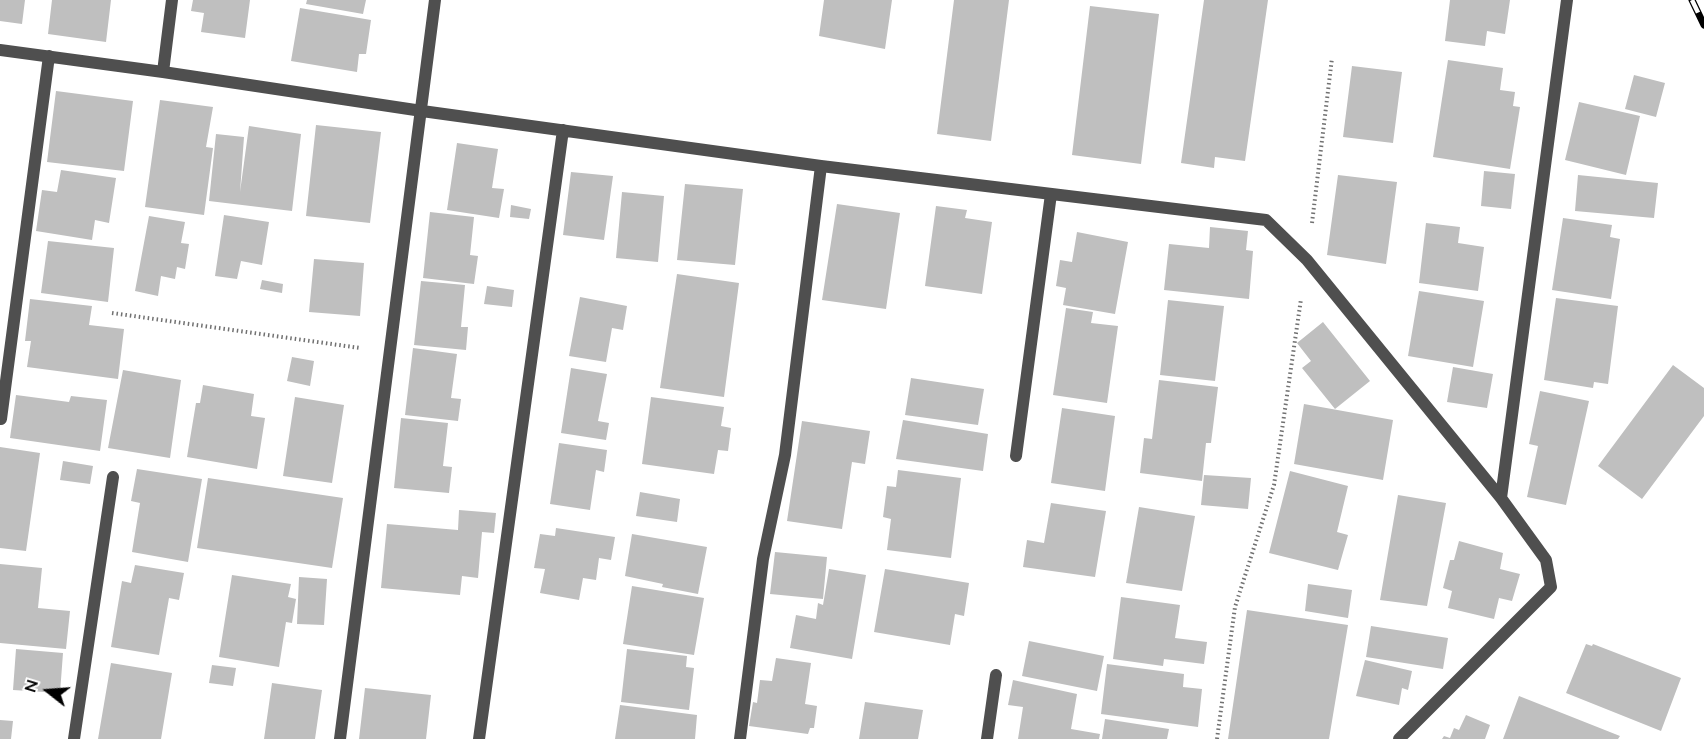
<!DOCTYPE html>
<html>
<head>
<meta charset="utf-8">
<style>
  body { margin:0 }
  #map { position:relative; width:1704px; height:739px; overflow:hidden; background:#fff; font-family:Lato,sans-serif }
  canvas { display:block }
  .north { position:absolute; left:18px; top:661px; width:60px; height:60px; -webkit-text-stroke:4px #fff; paint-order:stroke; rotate:287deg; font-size:16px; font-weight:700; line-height:24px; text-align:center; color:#000 }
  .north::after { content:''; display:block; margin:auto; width:21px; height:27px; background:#000; clip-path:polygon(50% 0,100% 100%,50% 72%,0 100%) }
</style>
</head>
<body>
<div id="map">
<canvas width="1704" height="739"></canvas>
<div class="north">N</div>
</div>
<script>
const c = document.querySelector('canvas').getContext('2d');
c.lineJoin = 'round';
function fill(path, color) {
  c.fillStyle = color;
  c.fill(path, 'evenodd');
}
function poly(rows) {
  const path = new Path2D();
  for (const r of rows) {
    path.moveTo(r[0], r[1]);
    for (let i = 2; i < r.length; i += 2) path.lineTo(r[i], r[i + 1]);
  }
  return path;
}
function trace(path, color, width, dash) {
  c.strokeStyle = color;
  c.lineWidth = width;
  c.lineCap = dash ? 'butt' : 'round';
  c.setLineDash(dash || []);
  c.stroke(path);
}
const building = poly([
  [0,0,25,0,22,24,0,21],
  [52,0,111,0,106,42,48,34],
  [193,0,250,0,245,38,201,32,204,13,191,11],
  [307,0,366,0,363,14,306,4],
  [824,0,892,0,885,49,819,36],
  [954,0,1009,0,991,141,937,134],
  [1204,0,1268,0,1245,161,1215,157,1214,168,1181,163],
  [1450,0,1510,0,1505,34,1487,31,1485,46,1445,41],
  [1090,6,1159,14,1141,164,1072,155],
  [300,8,371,20,366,54,359,54,357,72,291,61],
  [1448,60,1503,68,1500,90,1515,92,1513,106,1520,107,1510,169,1433,157],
  [1352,66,1402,72,1393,143,1343,137],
  [1634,75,1665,83,1656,117,1625,109],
  [56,91,133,101,124,171,47,162],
  [160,100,213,107,206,147,213,148,204,215,145,207],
  [1579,102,1640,116,1626,175,1565,160],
  [316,125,381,132,370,223,306,216],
  [249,126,301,134,292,211,209,201,216,134,244,137,240,192],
  [457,143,498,149,492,188,504,189,499,218,447,210],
  [61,170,116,178,109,223,95,220,92,240,36,231,42,190,57,192],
  [1484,171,1515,174,1511,209,1481,206],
  [571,172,613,176,604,240,563,235],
  [1338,175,1397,182,1386,264,1327,255],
  [1578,175,1658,183,1654,218,1575,211],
  [685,184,743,189,735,265,677,260],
  [622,192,664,196,658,262,616,258],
  [837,204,900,213,886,309,822,300],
  [511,205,531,209,529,219,510,217],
  [936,206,967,210,965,218,992,222,982,294,925,286],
  [430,212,474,217,470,255,478,256,474,284,423,278],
  [224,215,269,222,262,265,241,261,237,279,215,276],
  [149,216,185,222,181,243,189,244,185,269,177,267,175,279,161,276,158,296,135,291],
  [1563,218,1612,225,1610,237,1620,239,1611,299,1552,290],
  [1426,223,1460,227,1458,243,1484,247,1478,291,1419,283],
  [1210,227,1248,231,1246,250,1253,251,1249,299,1164,290,1169,244,1209,248],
  [1077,232,1128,242,1115,314,1063,305,1066,288,1056,286,1060,260,1072,262],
  [48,241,114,248,108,302,41,293],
  [314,259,364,263,360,316,309,312],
  [677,274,739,283,724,397,660,388],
  [262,280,283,284,282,293,260,289],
  [421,281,465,285,461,327,468,327,466,350,414,345],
  [487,286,514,290,512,307,484,304],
  [1419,291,1484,301,1473,367,1408,356],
  [580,297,627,306,623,330,612,328,606,362,569,356],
  [1556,298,1618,306,1608,384,1594,382,1593,388,1544,380],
  [30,299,92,306,89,325,124,329,118,379,27,367,31,341,25,341],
  [1168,300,1224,306,1215,381,1160,375],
  [1066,308,1093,312,1091,323,1118,326,1107,403,1053,395],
  [1323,322,1370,381,1335,409,1302,368,1311,361,1297,343],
  [413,348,457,354,451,398,461,399,458,421,405,415],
  [292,357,314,361,310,386,287,381],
  [1673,365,1704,388,1704,416,1642,499,1598,466],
  [1453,367,1493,374,1487,408,1447,402],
  [571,368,607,374,598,421,609,423,606,440,561,433],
  [123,370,181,380,170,458,108,448],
  [911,378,984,389,978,425,905,415],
  [1159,380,1218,387,1211,443,1206,443,1202,481,1140,473,1144,438,1152,439],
  [203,385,254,394,251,416,265,418,257,469,187,457,196,403,200,403],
  [1540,391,1589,401,1566,505,1527,497,1538,446,1529,444],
  [16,395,69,402,71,396,107,400,100,451,10,438],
  [295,397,344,405,332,483,283,476],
  [651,397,724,407,721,426,731,428,728,451,718,450,714,474,642,464],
  [1304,404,1393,420,1383,480,1294,464],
  [1062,408,1115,416,1105,491,1051,483],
  [401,418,448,423,443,466,452,467,449,493,394,488],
  [903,420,988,434,983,471,896,459],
  [802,421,870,431,865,464,852,462,842,529,787,521],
  [559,443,607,450,604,472,596,470,590,510,550,504],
  [0,447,40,453,26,551,0,548],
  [63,461,93,466,90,484,60,480],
  [137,469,202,479,188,562,132,552,140,503,131,501],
  [898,470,961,478,951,558,887,550,891,519,883,517,887,486,896,487],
  [1290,471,1348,486,1337,532,1348,535,1338,570,1269,553],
  [1204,475,1251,478,1248,509,1201,505],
  [208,478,343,498,332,568,197,548],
  [640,492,680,499,677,522,636,516],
  [1398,495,1446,503,1427,606,1380,600],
  [1051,503,1106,511,1095,577,1023,567,1027,540,1044,543],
  [1139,507,1195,516,1182,591,1126,583],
  [459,510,496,513,494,533,482,532,478,578,462,576,460,595,381,588,387,524,458,530],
  [556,528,615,537,611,560,599,558,596,580,583,578,579,600,540,593,545,569,534,568,540,534,555,536],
  [632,534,707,547,698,594,662,587,663,584,625,576],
  [1459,541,1503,553,1500,569,1520,574,1512,601,1499,598,1494,619,1448,608,1452,591,1443,588,1450,560,1454,560],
  [775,552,827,557,823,599,770,594],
  [0,564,42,568,38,608,70,611,66,649,0,643],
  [135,565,184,573,179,600,169,598,159,655,111,647,122,581,131,583],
  [829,569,866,575,852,659,790,648,796,615,816,619,818,603,823,605],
  [885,569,969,583,964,616,955,614,950,645,874,632],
  [232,575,291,584,288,597,296,599,292,623,286,622,279,667,219,657],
  [299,577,327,579,324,625,297,624],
  [1308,584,1352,590,1348,618,1305,611],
  [632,586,704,598,694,655,623,644],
  [1121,597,1180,605,1175,638,1207,642,1204,664,1164,659,1163,666,1113,659],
  [1247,610,1348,625,1329,739,1228,739],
  [1371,626,1448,638,1443,669,1366,657],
  [1029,641,1104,656,1097,691,1022,676],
  [1586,644,1592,646,1593,644,1681,678,1661,731,1566,693],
  [16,649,63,653,60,693,13,690],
  [627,649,687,656,686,667,694,668,689,710,621,702],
  [776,658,811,663,805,704,817,706,814,728,810,728,808,734,749,726,753,702,757,703,760,680,772,681],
  [1365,660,1412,671,1408,690,1402,688,1399,705,1356,696],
  [111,663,172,673,161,739,98,739],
  [1107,664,1184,674,1183,687,1202,689,1198,727,1101,714],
  [212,665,236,668,233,686,209,683],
  [1013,680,1077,694,1071,729,1100,734,1099,739,1018,739,1023,707,1008,705],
  [272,683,322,690,315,739,264,739],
  [365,688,431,695,426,739,359,739],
  [1519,696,1620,736,1618,739,1503,739],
  [865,702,923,710,918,739,859,739],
  [620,705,697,715,695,739,615,739],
  [1466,715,1490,725,1485,739,1442,739,1444,736,1450,738,1454,728,1459,730],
  [1105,719,1169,729,1167,739,1102,739],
  [0,720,13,721,11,739,0,739]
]);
const path = poly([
  [1312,223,1332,58],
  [112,313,360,348],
  [1217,739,1235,607,1274,485,1301,299]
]);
const minor = poly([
  [0,50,163,72,422,111,821,166,1266,220,1307,260,1501,498,1546,560,1551,587,1399,739],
  [163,72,172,0],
  [1,419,49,56],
  [1016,456,1051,194],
  [1501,498,1567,0],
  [74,739,113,477],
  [340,739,435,0],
  [479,739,563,130],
  [740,739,763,559,785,455,821,166],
  [987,739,996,675]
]);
const rail = poly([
  [1692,0,1704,25]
]);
fill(building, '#bfbfbf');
trace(path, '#717171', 4, [1.5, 3]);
trace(minor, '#4f4f4f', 12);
trace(rail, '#000', 7);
trace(rail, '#fff', 4.5, [14]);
</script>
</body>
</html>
